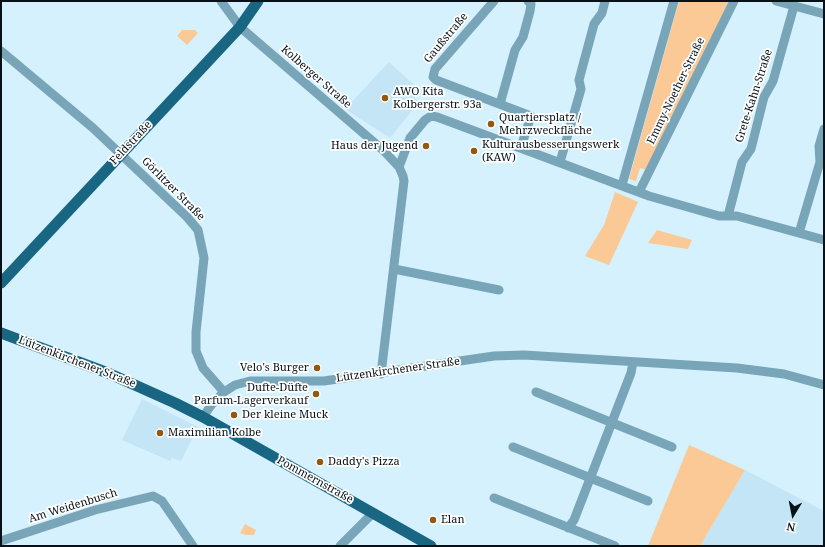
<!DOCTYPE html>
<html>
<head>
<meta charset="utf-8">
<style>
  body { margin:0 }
  #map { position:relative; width:825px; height:547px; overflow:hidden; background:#d5f1fe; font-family:"Noto Serif",serif }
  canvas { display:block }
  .frame { position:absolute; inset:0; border:2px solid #061218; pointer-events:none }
  .north { position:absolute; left:773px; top:495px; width:40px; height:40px; -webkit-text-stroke:3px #fff; paint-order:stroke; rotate:190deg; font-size:11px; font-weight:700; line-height:16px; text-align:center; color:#061218 }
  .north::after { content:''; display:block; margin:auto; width:14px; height:18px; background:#061218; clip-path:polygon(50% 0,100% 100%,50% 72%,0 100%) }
</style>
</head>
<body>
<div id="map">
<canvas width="825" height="547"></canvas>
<div class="frame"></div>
<div class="north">N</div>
</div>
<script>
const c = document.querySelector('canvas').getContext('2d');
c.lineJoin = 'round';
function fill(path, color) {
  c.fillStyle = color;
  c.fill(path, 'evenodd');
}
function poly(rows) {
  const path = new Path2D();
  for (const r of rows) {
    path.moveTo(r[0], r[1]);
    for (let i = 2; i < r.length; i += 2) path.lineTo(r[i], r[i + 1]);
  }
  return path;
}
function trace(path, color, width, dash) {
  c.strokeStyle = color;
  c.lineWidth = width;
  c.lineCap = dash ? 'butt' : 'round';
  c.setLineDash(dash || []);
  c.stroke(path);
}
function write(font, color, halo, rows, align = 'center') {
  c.font = font + ' "Noto Serif",serif';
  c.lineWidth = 3.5;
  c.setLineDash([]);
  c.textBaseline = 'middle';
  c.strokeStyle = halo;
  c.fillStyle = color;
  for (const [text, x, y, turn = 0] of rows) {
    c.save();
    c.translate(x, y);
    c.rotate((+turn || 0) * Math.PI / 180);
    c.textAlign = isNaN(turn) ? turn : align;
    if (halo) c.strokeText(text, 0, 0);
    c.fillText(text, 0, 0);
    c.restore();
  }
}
const built = poly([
  [389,62,414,85,411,94,419,102,390,138,345,109],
  [142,399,198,427,181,461,172,458,170,461,122,440],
  [745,470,824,511,824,546,700,546]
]);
const green = poly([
  [679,1,730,1,646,170,640,168,636,181,629,179],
  [182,30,195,30,198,33,187,45,177,36],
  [615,192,638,202,609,265,585,256,604,225],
  [657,230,692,240,688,249,648,243],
  [689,445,745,470,700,546,648,546],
  [245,524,256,530,254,535,246,535,240,533]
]);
const minor = poly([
  [221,1,240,27,384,151,399,167,403,176,404,181,381,374],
  [494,1,435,69,433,77,436,80,531,116,521,147],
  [776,1,824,14],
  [1,51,93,128,187,217,198,230,204,258,196,332,196,351,203,368,224,392],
  [500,104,515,50,523,37,530,11,531,4,528,1],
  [560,162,581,89,579,80,594,24,602,13,605,1],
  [399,167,410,138,425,120,431,116,437,117,649,196,719,216,737,216,824,240],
  [622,185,674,1],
  [639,192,734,1],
  [728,216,742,162,751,149,764,97,773,81,794,6],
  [799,233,820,162,819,146,824,129],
  [394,269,499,290],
  [536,392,672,447],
  [203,417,212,404,224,392,235,385,250,381,324,381,494,356,524,355,737,368,784,374,824,385],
  [513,447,648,501],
  [494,498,615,546],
  [568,528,574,520,631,373,633,362],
  [1,541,95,510,153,496,162,501,193,546],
  [340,546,373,513]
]);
const major = poly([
  [1,283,240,27,258,1],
  [1,333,108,373,175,403,203,417,431,546]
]);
const markers = [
  [385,98,4,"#90590f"],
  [491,124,4,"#90590f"],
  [426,146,4,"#90590f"],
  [474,151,4,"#90590f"],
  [317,368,4,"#90590f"],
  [316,394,4,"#90590f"],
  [234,415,4,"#90590f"],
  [160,433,4,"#90590f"],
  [320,462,4,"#90590f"],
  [433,520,4,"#90590f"]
];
const streetNames = [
  ["Gaußstraße",446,38,-50],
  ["Kolberger Straße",316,77,41],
  ["Emmy-Noether-Straße",676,91,-64],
  ["Grete-Kahn-Straße",754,96,-72],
  ["Feldstraße",131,143,-47],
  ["Görlitzer Straße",173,189,45],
  ["Lützenkirchener Straße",77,362,21],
  ["Lützenkirchener Straße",398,370,-8],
  ["Pommernstraße",315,480,29],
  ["Am Weidenbusch",73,506,-17]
];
const poiNames = [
  ["AWO Kita",393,92],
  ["Kolbergerstr. 93a",393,105],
  ["Quartiersplatz /",499,118],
  ["Mehrzweckfläche",499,131],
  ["Kulturausbesserungswerk",482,145],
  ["(KAW)",482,158],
  ["Haus der Jugend",418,146,"right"],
  ["Velo's Burger",309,368,"right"],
  ["Dufte-Düfte",308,388,"right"],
  ["Parfum-Lagerverkauf",308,401,"right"],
  ["Der kleine Muck",242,415],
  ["Maximilian Kolbe",168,433],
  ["Daddy's Pizza",328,462],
  ["Elan",441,520]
];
fill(built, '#c3e5f5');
fill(green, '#fac995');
trace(minor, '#79a5b9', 9);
trace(major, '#196683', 11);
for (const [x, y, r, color] of markers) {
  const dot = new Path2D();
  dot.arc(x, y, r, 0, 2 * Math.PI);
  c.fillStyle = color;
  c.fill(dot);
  trace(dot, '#fff', 1.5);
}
write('11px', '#061218', '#fff', streetNames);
write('11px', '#061218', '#fff', poiNames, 'left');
</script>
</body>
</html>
